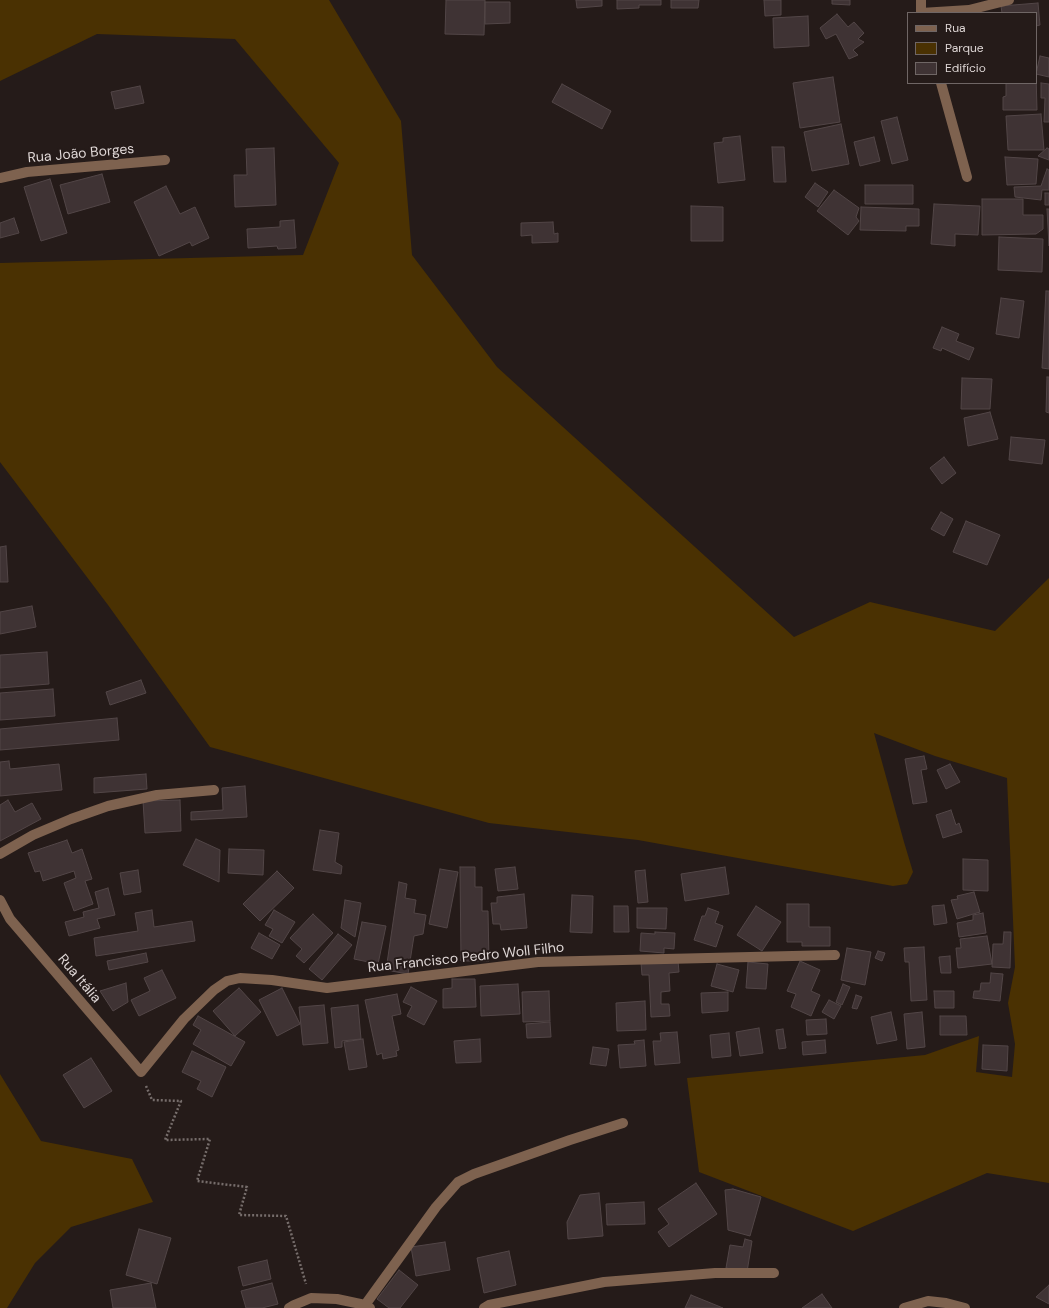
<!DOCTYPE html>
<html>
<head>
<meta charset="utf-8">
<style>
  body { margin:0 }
  #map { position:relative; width:1049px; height:1308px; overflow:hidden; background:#251b19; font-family:"DM Sans",sans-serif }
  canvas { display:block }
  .legend { position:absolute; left:907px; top:12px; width:130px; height:72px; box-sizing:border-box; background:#251b19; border:1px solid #6f6665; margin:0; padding:5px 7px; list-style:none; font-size:12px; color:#dfd7d6 }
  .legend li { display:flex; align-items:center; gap:8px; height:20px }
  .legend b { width:20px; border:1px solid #6f6665 }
</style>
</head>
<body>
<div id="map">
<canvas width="1049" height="1308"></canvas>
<ul class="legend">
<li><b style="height:5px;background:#7e624f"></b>Rua</li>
<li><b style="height:11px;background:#4a3102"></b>Parque</li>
<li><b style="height:11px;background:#3f3334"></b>Edifício</li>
</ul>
</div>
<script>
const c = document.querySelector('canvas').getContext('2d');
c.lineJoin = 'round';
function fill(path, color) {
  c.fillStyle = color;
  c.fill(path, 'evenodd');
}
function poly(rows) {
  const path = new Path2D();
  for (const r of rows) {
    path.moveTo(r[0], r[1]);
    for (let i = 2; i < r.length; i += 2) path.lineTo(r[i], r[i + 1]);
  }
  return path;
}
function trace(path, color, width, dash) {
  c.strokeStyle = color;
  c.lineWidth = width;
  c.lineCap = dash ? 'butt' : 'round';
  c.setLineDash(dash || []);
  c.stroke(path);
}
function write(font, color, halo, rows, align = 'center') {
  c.font = font + ' "DM Sans",sans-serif';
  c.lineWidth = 4;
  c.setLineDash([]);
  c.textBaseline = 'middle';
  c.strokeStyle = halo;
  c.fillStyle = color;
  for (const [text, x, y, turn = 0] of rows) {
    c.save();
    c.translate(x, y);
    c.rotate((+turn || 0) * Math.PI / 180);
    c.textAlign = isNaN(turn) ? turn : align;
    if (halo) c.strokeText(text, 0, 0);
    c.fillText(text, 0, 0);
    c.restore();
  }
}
const green = poly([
  [0,0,329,0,401,121,412,255,497,367,794,637,870,602,995,631,1049,578,1049,1183,987,1173,853,1231,699,1172,687,1078,925,1055,979,1036,976,1072,1012,1077,1015,1044,1008,1003,1015,967,1007,778,935,756,874,733,904,842,913,872,907,884,893,886,638,840,489,823,210,747,108,605,0,462,0,263,303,255,339,163,235,39,97,34,0,81],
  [0,1074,41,1141,132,1159,153,1202,71,1227,35,1263,7,1308,0,1308]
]);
const building = poly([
  [446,0,485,0,484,35,445,34,446,0],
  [576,0,602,0,602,6,577,8,576,0],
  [617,0,661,0,661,5,639,5,639,8,617,9,617,0],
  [671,0,699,0,698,8,671,8,671,0],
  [764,0,781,0,781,15,765,16,764,0],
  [832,0,850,0,850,5,832,4,832,0],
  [485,2,510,2,510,23,485,24,485,2],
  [1038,3,1040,25,1036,26,1036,13,1002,13,1001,6,1038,3],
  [837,14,848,27,854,22,864,33,858,39,864,42,853,50,858,55,849,59,836,34,826,39,820,28,837,14],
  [808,16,809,46,774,48,773,18,808,16],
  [1040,56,1049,58,1049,77,1036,74,1040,56],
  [1036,74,1037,110,1003,110,1003,97,1006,96,1006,83,1036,83,1036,74],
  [833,77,840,122,800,128,793,83,833,77],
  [1041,83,1049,84,1049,122,1044,122,1045,98,1041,98,1041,83],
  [562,84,611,111,602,129,552,102,562,84],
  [140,86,144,103,115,109,111,92,140,86],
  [1041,114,1044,150,1008,150,1006,116,1041,114],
  [897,117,908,160,892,164,881,121,897,117],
  [841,124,849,164,812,171,804,132,841,124],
  [740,136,745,180,718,183,714,143,723,142,723,138,740,136],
  [874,137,880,161,860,166,854,142,874,137],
  [772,147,784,147,786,182,774,182,772,147],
  [274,148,276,205,235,207,234,175,247,175,246,149,274,148],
  [1047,148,1049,149,1049,160,1038,156,1047,148],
  [1005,157,1038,159,1036,184,1007,185,1005,157],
  [1047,169,1049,170,1049,190,1042,190,1041,200,1015,197,1014,187,1041,186,1047,169],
  [102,174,110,202,68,214,60,185,102,174],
  [50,179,67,233,41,241,24,187,50,179],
  [815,183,828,192,818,207,805,197,815,183],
  [865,185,913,185,913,204,865,204,865,185],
  [166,186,180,214,195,207,209,238,192,246,190,242,159,256,134,202,166,186],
  [834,190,859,208,856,217,859,221,848,235,817,211,834,190],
  [1045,193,1049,193,1049,205,1045,205,1045,193],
  [982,199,1023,199,1023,215,1043,215,1043,229,1036,234,982,235,982,199],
  [934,204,980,206,978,235,955,234,955,246,931,244,934,204],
  [691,206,723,207,723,241,691,241,691,206],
  [861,207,919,209,919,226,906,226,906,231,860,230,861,207],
  [1047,209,1049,209,1049,246,1047,209],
  [14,218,19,233,0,238,0,223,14,218],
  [294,220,296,248,278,249,277,246,248,248,247,229,280,227,280,221,294,220],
  [553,222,554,234,558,233,558,242,532,243,532,235,521,236,521,223,553,222],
  [999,237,1043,239,1042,272,998,270,999,237],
  [1046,291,1049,291,1049,369,1042,368,1046,291],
  [1001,298,1024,301,1019,338,996,334,1001,298],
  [942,327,959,334,956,341,974,348,969,360,942,348,941,351,933,348,942,327],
  [1047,377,1049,377,1049,413,1046,412,1047,377],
  [962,378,992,379,990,409,961,409,962,378],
  [990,412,998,439,968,446,964,418,990,412],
  [1011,437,1045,440,1042,464,1009,460,1011,437],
  [944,457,956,473,942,484,930,468,944,457],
  [941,512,953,519,944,536,931,529,941,512],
  [966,521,1000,535,987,565,953,552,966,521],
  [6,546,8,582,0,582,0,547,6,546],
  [32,606,36,627,0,634,0,612,32,606],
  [47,652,49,684,0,688,0,655,47,652],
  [141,680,146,693,110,705,106,692,141,680],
  [53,689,55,716,0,720,0,693,53,689],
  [117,718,119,740,0,750,0,729,117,718],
  [924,756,927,769,921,770,927,802,913,804,905,759,924,756],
  [9,761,10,769,59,764,62,790,0,796,0,762,9,761],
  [950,764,960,782,946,789,937,770,950,764],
  [146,774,147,789,94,793,94,778,146,774],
  [245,786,247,817,191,820,191,812,223,810,222,788,245,786],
  [8,800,15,812,32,803,41,819,0,841,0,805,8,800],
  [180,800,181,831,145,833,143,801,180,800],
  [951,810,956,825,959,823,962,832,943,838,936,815,951,810],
  [320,830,339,833,335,862,342,866,341,874,313,870,320,830],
  [196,839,220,850,219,882,183,865,196,839],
  [67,840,72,853,82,849,92,879,85,881,93,904,74,911,64,883,76,878,74,871,43,881,40,871,35,872,28,853,67,840],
  [229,849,264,850,263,875,228,873,229,849],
  [963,859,988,860,988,891,963,890,963,859],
  [460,867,475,867,475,887,482,887,482,911,488,911,489,961,461,961,460,867],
  [515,867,518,889,498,891,495,869,515,867],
  [725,867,729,894,685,901,681,874,725,867],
  [440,869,458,872,447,928,429,924,440,869],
  [138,870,141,892,124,895,120,873,138,870],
  [645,870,648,902,638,903,635,871,645,870],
  [277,871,294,888,260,921,243,904,277,871],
  [399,882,407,884,405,898,416,900,414,913,426,915,423,934,414,936,408,974,386,970,399,882],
  [108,888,115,915,97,919,100,928,69,936,65,922,84,917,83,912,99,908,95,892,108,888],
  [974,892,980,912,957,919,951,900,958,899,957,896,974,892],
  [524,894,527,928,501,930,500,924,493,924,491,903,497,903,497,897,524,894],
  [572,895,593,896,592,933,570,932,572,895],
  [345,900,361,903,355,937,341,928,345,900],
  [787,904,809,904,809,927,830,927,830,946,802,946,802,942,787,942,787,904],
  [944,905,947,923,934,925,932,906,944,905],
  [614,906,628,906,629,932,614,932,614,906],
  [756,906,781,922,762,951,737,935,756,906],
  [637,908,667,908,666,929,637,928,637,908],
  [708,908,719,912,715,923,723,926,716,947,694,940,702,916,705,916,708,908],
  [152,910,154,927,192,921,195,941,96,956,94,938,138,931,135,913,152,910],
  [274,910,295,922,282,943,269,936,273,929,265,925,274,910],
  [983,913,986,933,959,937,957,923,973,920,973,915,983,913],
  [313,914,333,933,304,963,296,956,302,949,290,938,313,914],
  [362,922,386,926,378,964,354,959,362,922],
  [655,932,675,933,674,949,664,948,664,953,640,951,641,933,655,934,655,932],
  [1004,932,1011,932,1010,968,992,967,993,944,1003,944,1004,932],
  [259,933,280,945,272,959,251,948,259,933],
  [338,934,352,945,322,980,309,969,338,934],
  [987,936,992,964,958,968,956,948,961,948,960,939,987,936],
  [924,947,927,1000,911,1001,909,962,905,962,904,948,924,947],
  [847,948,871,952,865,985,841,980,847,948],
  [878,951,885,953,882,961,875,958,878,951],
  [146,953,148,962,109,970,107,961,146,953],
  [950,956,951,973,941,973,939,957,950,956],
  [678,961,679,972,669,973,670,991,661,992,661,1004,669,1004,670,1016,651,1017,649,975,642,975,641,963,678,961],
  [800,961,820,970,811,991,820,995,811,1016,791,1007,796,994,787,991,800,961],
  [748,962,768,964,766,989,746,988,748,962],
  [717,964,739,970,733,992,711,986,717,964],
  [162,970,176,998,139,1016,131,1000,150,991,144,978,162,970],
  [991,973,1003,974,1000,1001,973,998,974,991,980,991,981,983,990,983,991,973],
  [452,979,475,979,476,1007,443,1008,443,989,452,988,452,979],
  [126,983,128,1002,113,1011,100,991,126,983],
  [518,984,520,1014,481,1016,480,986,518,984],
  [843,984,850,987,842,1005,836,1002,843,984],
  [411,987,437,1001,424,1025,407,1016,412,1006,403,1002,411,987],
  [239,988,261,1012,235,1036,213,1011,239,988],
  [282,988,300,1024,277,1036,259,1000,282,988],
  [549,991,550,1021,523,1022,522,992,549,991],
  [934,991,954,991,954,1008,935,1008,934,991],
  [728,992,728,1011,702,1013,701,993,728,992],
  [397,994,401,1014,392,1016,399,1050,396,1051,397,1056,383,1059,382,1053,377,1055,365,1000,397,994],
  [856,995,862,997,857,1009,852,1008,856,995],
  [829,1000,841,1006,834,1019,822,1012,829,1000],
  [645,1001,646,1030,617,1031,616,1003,645,1001],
  [324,1005,328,1043,303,1045,299,1007,324,1005],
  [358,1005,361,1039,342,1041,342,1047,335,1048,331,1008,358,1005],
  [891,1012,897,1040,877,1044,871,1017,891,1012],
  [922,1012,925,1047,907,1049,904,1014,922,1012],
  [198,1016,245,1042,231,1066,193,1044,201,1030,193,1025,198,1016],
  [940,1016,966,1016,967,1035,940,1035,940,1016],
  [826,1019,827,1034,807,1035,806,1020,826,1019],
  [550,1022,551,1037,527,1038,526,1024,550,1022],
  [759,1028,763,1053,740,1056,736,1032,759,1028],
  [783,1029,786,1048,779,1049,776,1030,783,1029],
  [677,1032,680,1063,655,1065,653,1041,661,1041,660,1033,677,1032],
  [729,1033,731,1056,712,1058,710,1035,729,1033],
  [363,1039,367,1067,349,1070,344,1042,363,1039],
  [480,1039,481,1062,456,1063,454,1041,480,1039],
  [644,1040,646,1066,620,1068,618,1045,635,1044,634,1041,644,1040],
  [825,1040,826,1053,803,1055,802,1042,825,1040],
  [983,1045,1008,1046,1007,1071,982,1069,983,1045],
  [593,1047,609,1049,606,1066,590,1064,593,1047],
  [192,1051,226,1067,212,1097,197,1089,201,1081,182,1072,192,1051],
  [91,1058,112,1091,84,1108,63,1075,91,1058],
  [696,1183,717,1214,669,1247,658,1232,669,1224,658,1209,696,1183],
  [733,1189,761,1197,750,1236,728,1230,725,1190,733,1189],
  [599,1193,603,1236,568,1239,567,1222,580,1195,599,1193],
  [644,1202,645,1224,607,1225,606,1204,644,1202],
  [139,1229,171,1238,157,1284,126,1275,139,1229],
  [745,1239,752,1241,747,1272,726,1268,730,1245,743,1247,745,1239],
  [445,1242,450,1270,416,1276,411,1247,445,1242],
  [509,1251,516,1285,484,1293,477,1258,509,1251],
  [267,1260,271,1279,243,1286,238,1267,267,1260],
  [399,1270,418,1285,400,1308,389,1308,377,1299,399,1270],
  [151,1283,156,1308,113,1308,110,1290,151,1283],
  [272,1283,278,1304,262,1308,246,1308,241,1291,272,1283],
  [1049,1285,1049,1304,1036,1297,1049,1285],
  [822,1294,832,1308,802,1308,822,1294],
  [691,1295,723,1308,685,1308,691,1295]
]);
const path = poly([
  [146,1086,152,1100,181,1101,165,1140,210,1139,197,1181,247,1187,239,1215,286,1216,306,1284]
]);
const minor = poly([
  [921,13,969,10,1009,0],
  [921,13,921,0],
  [941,83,967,177],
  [0,178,27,172,165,160],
  [0,854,33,835,71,819,108,806,157,795,214,790],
  [0,900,10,919,141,1072,184,1019,214,990,227,981,240,978,272,980,327,988,538,962,835,955],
  [365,1305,436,1207,458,1182,474,1174,570,1140,623,1123],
  [289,1308,294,1305,311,1298,337,1299,365,1305,370,1308],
  [484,1308,489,1305,604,1282,715,1273,774,1273],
  [904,1308,928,1301,946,1303,965,1308]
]);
const streetNames = [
  ["Rua João Borges",81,154,-5],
  ["Rua Francisco Pedro Woll Filho",466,958,-6],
  ["Rua Itália",79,979,50]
];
fill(green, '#4a3102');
fill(building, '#3f3334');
trace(building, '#524647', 1);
trace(path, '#766d6b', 2.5, [2, 2]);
trace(minor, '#7e624f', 10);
write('14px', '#dfd7d6', '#251b19', streetNames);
</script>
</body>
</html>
